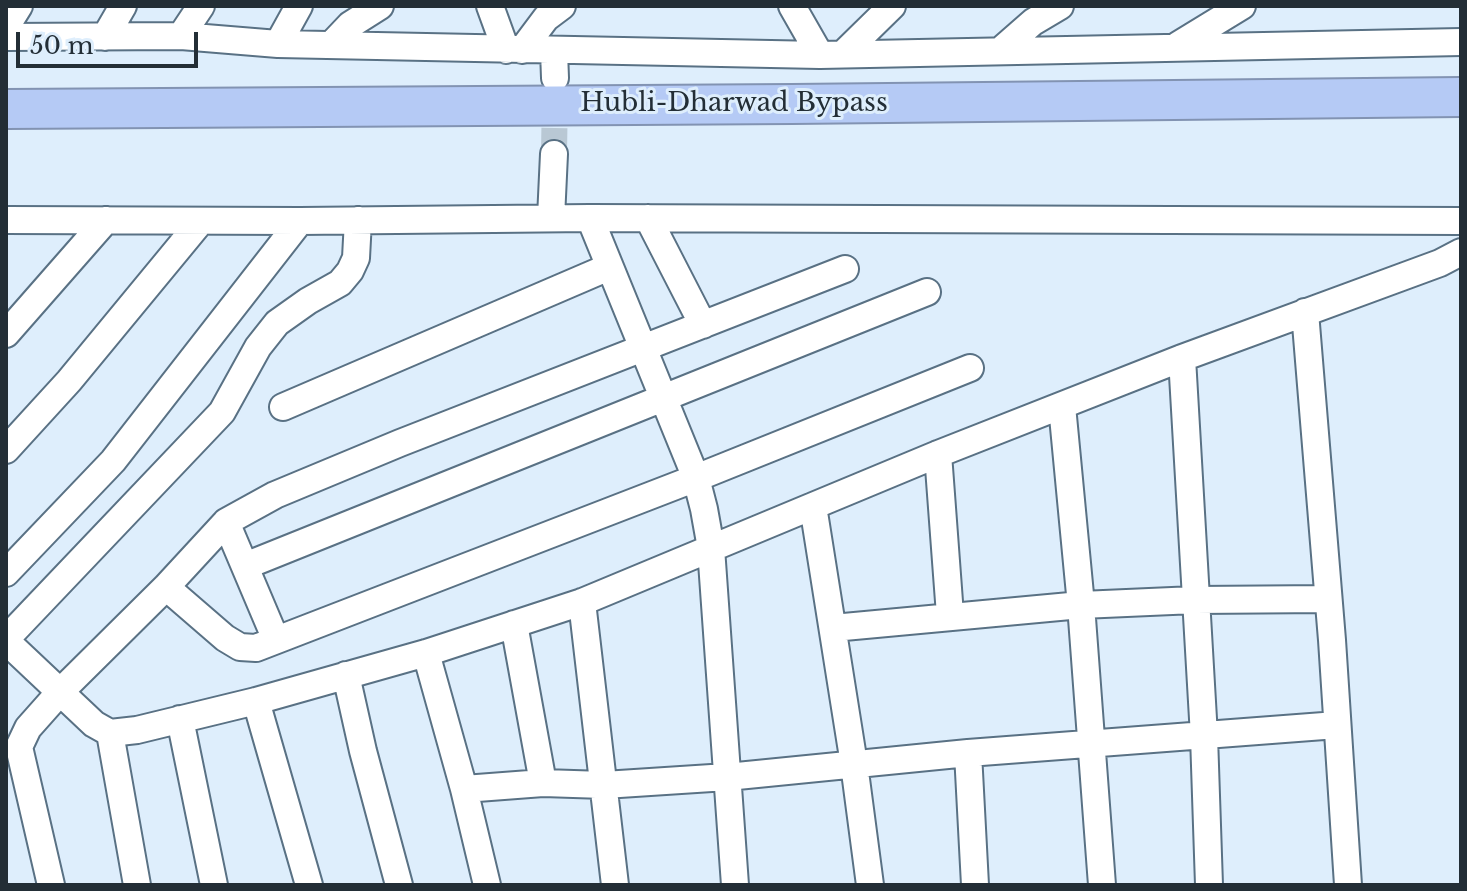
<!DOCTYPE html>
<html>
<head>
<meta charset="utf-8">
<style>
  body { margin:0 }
  #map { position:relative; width:1467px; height:891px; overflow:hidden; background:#deeefc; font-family:"Libre Baskerville",serif }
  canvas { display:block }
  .frame { position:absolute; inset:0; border:8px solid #232e36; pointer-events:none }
  .scale { position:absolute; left:16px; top:32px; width:182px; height:36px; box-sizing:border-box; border:4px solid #232e36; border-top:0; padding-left:10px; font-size:24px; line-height:28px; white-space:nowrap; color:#232e36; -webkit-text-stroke:6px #deeefc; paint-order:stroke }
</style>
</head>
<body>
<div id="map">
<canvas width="1467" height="891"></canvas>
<div class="frame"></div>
<div class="scale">50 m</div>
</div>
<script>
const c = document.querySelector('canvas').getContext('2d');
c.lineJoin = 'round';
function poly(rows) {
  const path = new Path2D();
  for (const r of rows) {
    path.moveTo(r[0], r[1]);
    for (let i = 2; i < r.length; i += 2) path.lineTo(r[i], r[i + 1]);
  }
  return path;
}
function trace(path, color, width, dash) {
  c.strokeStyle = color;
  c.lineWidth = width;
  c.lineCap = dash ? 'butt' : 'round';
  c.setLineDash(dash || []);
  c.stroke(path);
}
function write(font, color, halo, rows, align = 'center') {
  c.font = font + ' "Libre Baskerville",serif';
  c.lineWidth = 6;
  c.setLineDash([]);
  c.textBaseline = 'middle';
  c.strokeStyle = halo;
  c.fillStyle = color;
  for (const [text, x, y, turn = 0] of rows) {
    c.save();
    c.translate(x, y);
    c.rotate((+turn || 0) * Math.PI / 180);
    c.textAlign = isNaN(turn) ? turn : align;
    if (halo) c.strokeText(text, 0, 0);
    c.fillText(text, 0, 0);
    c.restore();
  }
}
const minorTunnel = poly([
  [554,154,555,90]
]);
const minor = poly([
  [490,6,506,50],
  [792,6,820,55],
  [6,27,19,6],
  [181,36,201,6],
  [6,37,181,36,278,44,820,55,1461,42],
  [105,37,123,6],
  [278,44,299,6],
  [331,45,350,25,380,6],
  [1178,45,1242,6],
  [522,50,546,18,562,6],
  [1001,50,1033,22,1060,6],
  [554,51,555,78],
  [844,53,892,6],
  [551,218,554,154],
  [590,218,696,478,704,509,711,548,735,885],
  [648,218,703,325],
  [6,220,300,221,590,218,1461,221],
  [1305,312,1332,640,1348,885],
  [6,334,106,220],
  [1182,358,1204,736,1209,885],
  [1062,406,1081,605,1102,885],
  [283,407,609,267],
  [6,450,69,381,201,221],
  [938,454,950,615],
  [813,506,854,764,870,885],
  [226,522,276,640],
  [245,566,927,292],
  [6,573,113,461,300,221],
  [166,587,225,638,240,647,256,648,696,478,970,368],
  [582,602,615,885],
  [514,624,543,783],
  [833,628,1081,605,1195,600,1328,599],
  [6,639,222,412,258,347,277,323,308,301,340,283,350,271,356,258,358,220],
  [6,641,94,724,110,733,137,730,256,701,426,653,582,602,938,454,1182,358,1440,263,1461,252],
  [426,653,464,789,487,885],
  [346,675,363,751,399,885],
  [256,701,309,885],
  [180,719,214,885],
  [110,733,137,885],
  [968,753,975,885],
  [464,789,543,783,604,785,727,777,968,753,1337,725],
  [51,885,19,747,28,728,60,692,166,587,226,522,275,495,400,443,845,269]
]);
const highway = poly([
  [6,109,792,104,1461,97]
]);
const streetNames = [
  ["Hubli-Dharwad Bypass",734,104]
];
trace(minorTunnel, '#b9c8d4', 26, [26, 13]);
trace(minor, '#597184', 30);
trace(highway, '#8293b2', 42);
trace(minor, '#fff', 26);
trace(highway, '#b5caf5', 38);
write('26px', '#232e36', '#deeefc', streetNames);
</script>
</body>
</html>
